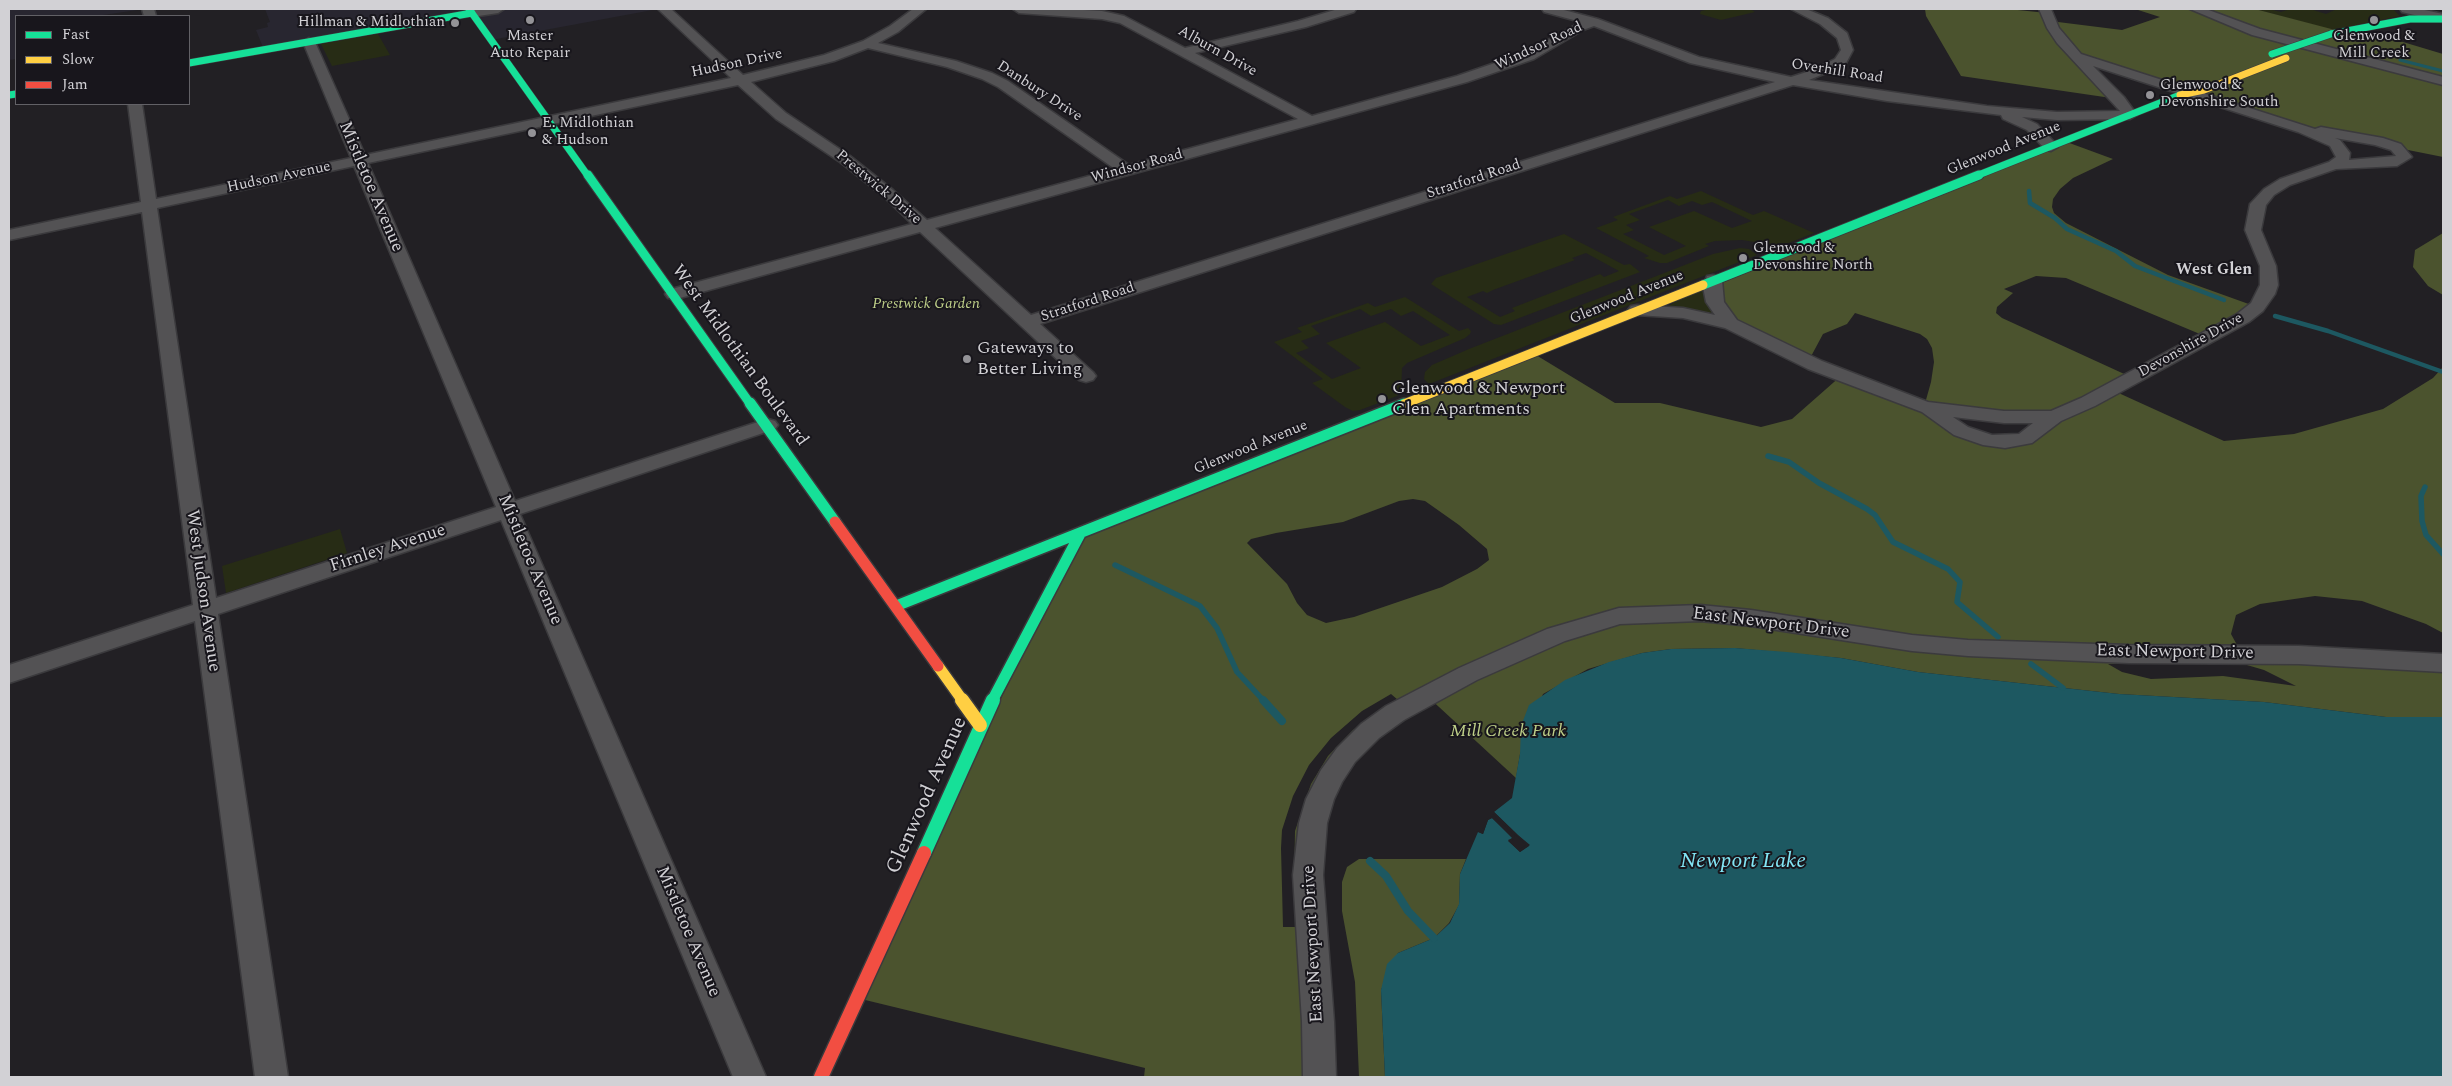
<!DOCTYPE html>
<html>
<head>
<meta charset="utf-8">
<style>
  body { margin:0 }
  #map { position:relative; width:2452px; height:1086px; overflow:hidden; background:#222024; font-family:Spectral,serif }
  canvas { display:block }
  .frame { position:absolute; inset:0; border:10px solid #d2d1d5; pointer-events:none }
  .legend { position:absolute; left:15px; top:15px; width:175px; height:90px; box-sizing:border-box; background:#18161c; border:1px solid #626166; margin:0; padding:6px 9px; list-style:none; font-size:15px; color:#d2d1d5 }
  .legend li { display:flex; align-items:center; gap:10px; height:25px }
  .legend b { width:25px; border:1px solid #626166 }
</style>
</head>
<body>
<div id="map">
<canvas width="2452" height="1086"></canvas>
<div class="frame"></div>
<ul class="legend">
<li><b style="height:6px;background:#16e098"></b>Fast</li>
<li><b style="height:6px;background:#ffcf43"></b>Slow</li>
<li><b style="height:6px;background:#f24e42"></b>Jam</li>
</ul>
</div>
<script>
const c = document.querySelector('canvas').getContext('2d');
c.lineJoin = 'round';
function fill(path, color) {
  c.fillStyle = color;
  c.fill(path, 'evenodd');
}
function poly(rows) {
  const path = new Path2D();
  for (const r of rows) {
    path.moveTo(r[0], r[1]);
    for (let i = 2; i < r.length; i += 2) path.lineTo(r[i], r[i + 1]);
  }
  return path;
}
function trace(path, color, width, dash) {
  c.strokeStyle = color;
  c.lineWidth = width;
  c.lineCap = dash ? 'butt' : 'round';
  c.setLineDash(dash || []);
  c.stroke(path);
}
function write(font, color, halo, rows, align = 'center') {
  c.font = font + ' Spectral,serif';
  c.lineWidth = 4;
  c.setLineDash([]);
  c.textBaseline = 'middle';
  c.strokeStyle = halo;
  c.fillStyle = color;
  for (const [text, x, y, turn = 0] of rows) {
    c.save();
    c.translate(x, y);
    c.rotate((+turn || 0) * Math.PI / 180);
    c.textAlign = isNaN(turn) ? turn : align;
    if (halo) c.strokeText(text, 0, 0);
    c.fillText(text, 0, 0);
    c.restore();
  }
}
const built = poly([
  [9,9,144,9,97,16,16,16,16,59,9,60],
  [265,9,658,9,491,40,472,13,264,50,256,30,268,27,267,23,270,22]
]);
const green = poly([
  [1710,9,1750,9,1755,12,1721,20,1700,14,1701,11],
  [2255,9,2268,9,2281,12,2290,9,2310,9,2326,14,2337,9,2393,9,2400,16,2332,30],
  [378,34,390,55,332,66,321,44],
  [1701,191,1753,215,1764,211,1814,233,1781,246,1742,240,1715,241,1705,244,1709,246,1667,263,1660,263,1644,258,1649,256,1596,228,1618,220,1613,217,1670,196,1677,199],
  [1668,200,1679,206,1692,201,1702,205,1712,202,1752,221,1732,228,1694,211,1649,227,1686,246,1664,255,1623,234,1634,230,1626,225,1640,220,1629,214],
  [1564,234,1624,265,1630,264,1640,272,1501,325,1494,324,1431,284,1436,278],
  [1586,253,1619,271,1604,277,1600,274,1512,308,1515,311,1500,317,1467,297,1483,291,1487,293,1493,290,1575,260,1572,258],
  [1740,248,1749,249,1757,255,1429,384,1424,379,1425,372,1432,365,1469,349,1713,254],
  [1713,280,1731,324,1659,311],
  [1405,297,1459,331,1468,328,1471,331,1470,334,1465,338,1407,363,1402,368,1401,392,1397,396,1360,410,1353,411,1345,407,1312,383,1323,379,1274,342,1302,332,1297,328,1368,303,1375,307],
  [1360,309,1371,316,1391,309,1401,316,1413,311,1450,335,1421,346,1385,322,1326,343,1361,368,1332,379,1296,353,1309,348,1301,341,1320,334,1311,326],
  [340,529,347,553,226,593,222,566]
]);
const forest = poly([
  [1925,9,2008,9,2047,13,2050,21,2122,30,2160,17,2135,9,2255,9,2339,31,2348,29,2403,42,2443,54,2443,157,2303,129,2076,57,2118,99,1961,76,1926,16],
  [2064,141,2113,159,2073,178,2060,189,2053,199,2052,207,2054,213,2066,223,2168,275,2257,307,2207,337,2066,278,2036,276,2004,289,2013,293,1997,307,1996,313,2002,318,2133,378,2112,390,2224,441,2294,434,2383,409,2433,378,2443,367,2443,633,2426,624,2362,601,2315,596,2260,604,2236,615,2231,634,2242,654,2443,663,2443,717,2386,717,2264,702,2119,694,1918,672,1841,658,1735,648,1671,649,1642,653,1588,669,1543,694,1520,754,1516,778,1426,695,1395,713,1320,799,1319,1077,1144,1077,1145,1068,857,998,1080,534,1531,352,1615,403,1660,403,1761,427,1792,419,1842,375,1924,407,1931,382,1934,362,1932,348,1927,339,1920,334,1855,313,1847,324,1823,334,1808,362,1731,324,1712,287],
  [1926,407,2053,417,2005,442,1961,431],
  [1413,499,1425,501,1459,525,1487,549,1489,560,1477,569,1442,587,1354,617,1326,623,1307,615,1297,603,1287,584,1247,543,1251,539,1276,533,1343,522,1399,501],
  [2240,663,2264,670,2296,686,2223,676,2151,679,2122,672,2108,664],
  [1391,694,1398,700,1353,730,1328,756,1311,784,1295,831,1294,885,1296,927,1283,927,1281,848,1282,830,1293,796,1309,765,1331,738,1362,711],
  [2443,233,2443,295,2428,286,2413,267,2415,250],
  [1359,859,1466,859,1460,874,1459,905,1449,923,1434,938,1398,953,1381,990,1385,1077,1359,1077,1355,982,1342,911,1342,882,1347,867]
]);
const water = poly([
  [1735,648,1787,652,1841,658,1918,672,2119,694,2264,702,2386,717,2443,717,2443,1077,1385,1077,1381,990,1387,964,1398,953,1434,938,1450,923,1459,904,1460,874,1478,832,1483,834,1488,820,1492,818,1513,838,1508,840,1520,852,1529,846,1494,812,1512,798,1520,754,1521,726,1529,705,1565,680,1609,662,1642,653,1671,649]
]);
const pier = poly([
  [1492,810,1518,835,1530,845,1520,852,1508,841,1512,838,1492,818,1488,820,1483,834,1476,831,1482,831,1486,819,1493,816,1515,836,1512,841,1520,849,1526,845,1492,814]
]);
const streamFar3 = poly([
  [2400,60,2443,71]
]);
const streamFar2 = poly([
  [2029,191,2030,203,2055,218,2067,229,2116,251,2135,266,2224,300],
  [2275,316,2328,331,2443,372]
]);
const streamFar1 = poly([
  [1768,456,1789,462,1819,483,1867,509,1875,515,1893,542,1948,569,1960,582,1957,602,1998,637],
  [2425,487,2421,496,2422,521,2426,535,2443,554],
  [1115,565,1200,606,1217,628,1237,672,1264,701],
  [2031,664,2063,688]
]);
const stream = poly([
  [1263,700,1282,721],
  [1370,861,1386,876,1408,911,1434,938]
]);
const street = poly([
  [142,9,154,9,156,16,144,16,142,9],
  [476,9,504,9,498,13,472,17,466,13,476,9],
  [658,9,671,9,743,75,824,55,863,41,890,26,913,9,926,9,898,32,878,43,956,61,992,73,1008,81,1129,165,1298,119,1120,23,1102,19,1019,13,1013,9,1065,9,1102,11,1124,16,1185,48,1298,21,1338,9,1356,9,1354,12,1306,27,1195,53,1312,116,1457,76,1524,53,1581,22,1544,12,1542,9,1560,9,1598,19,1699,57,1791,77,1813,70,1835,59,1841,50,1837,38,1820,24,1791,9,1806,9,1828,18,1847,33,1853,50,1845,65,1809,80,1987,106,2057,112,2120,111,2057,43,2047,28,2039,9,2051,9,2059,28,2081,54,2315,129,2321,127,2383,138,2401,144,2412,157,2397,166,2336,169,2290,185,2274,195,2266,205,2261,230,2276,266,2278,285,2275,294,2263,311,2249,322,2095,406,2061,421,2032,443,2005,448,1983,445,1954,435,1922,412,1808,369,1725,328,1683,318,1637,315,1631,314,1628,310,1631,306,1637,305,1683,308,1715,315,1706,302,1703,287,1707,276,1713,275,1719,276,1722,280,1724,302,1737,320,1822,361,1928,402,2004,411,2051,411,2081,398,2237,314,2251,303,2260,285,2260,266,2245,230,2250,204,2264,189,2280,179,2329,162,2336,157,2330,146,2298,132,2093,66,2124,97,2137,115,2130,119,2057,120,2022,117,2037,124,2056,144,2058,147,2051,151,2046,150,2027,130,2003,119,2001,115,1887,101,1793,85,1040,324,1093,372,1096,376,1093,380,1086,382,1079,380,920,232,680,298,668,298,665,294,668,290,912,224,883,196,840,162,776,119,738,85,368,163,515,501,761,421,768,419,775,421,778,425,775,429,520,514,766,1077,733,1077,501,520,218,614,288,1077,255,1077,195,621,9,683,9,665,193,605,142,212,9,240,9,230,141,202,128,104,142,104,156,199,351,158,303,42,309,38,315,42,365,155,731,78,658,9],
  [1594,26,1690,63,1775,82,1031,315,935,228,1467,82,1534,59,1583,30,1594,26],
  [868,48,947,67,982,79,998,87,1115,169,927,220,893,190,850,156,786,113,751,82,834,61,868,48],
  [2335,138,2375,145,2391,150,2396,156,2349,160,2350,153,2340,140,2335,138],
  [354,166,496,507,216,598,157,208,354,166],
  [1953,417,2004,423,2033,423,2019,434,1992,435,1968,427,1953,417],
  [2190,9,2206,9,2260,29,2443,77,2443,85,2252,35,2190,9],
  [2400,9,2420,9,2443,14,2443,22,2402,12,2400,9],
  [1700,605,1751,610,1912,635,1968,640,2129,645,2299,646,2443,654,2443,672,2299,664,2129,663,1968,656,1912,651,1751,626,1700,621,1620,624,1565,641,1477,680,1404,720,1379,738,1355,762,1342,782,1334,799,1327,823,1323,875,1334,1022,1336,1077,1303,1077,1302,1022,1293,875,1299,823,1306,799,1321,770,1337,748,1361,724,1386,706,1459,668,1547,629,1619,608,1700,605]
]);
const fastFar3 = poly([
  [469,9,588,176],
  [2331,34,2410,19,2443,19],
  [189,63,472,13],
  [9,95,16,94],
  [1976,176,2180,95]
]);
const fastFar2 = poly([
  [588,175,751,405],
  [1703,285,1979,175]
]);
const fastFar1 = poly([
  [750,403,835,522],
  [896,606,1404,404],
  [992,701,1080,534]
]);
const fast = poly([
  [924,853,993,700]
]);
const slowFar3 = poly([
  [2180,95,2204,90,2286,58]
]);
const slowFar2 = poly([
  [1404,404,1703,285]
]);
const slowFar1 = poly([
  [938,666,963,701]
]);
const slow = poly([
  [962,700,980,725]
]);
const jamFar1 = poly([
  [835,522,938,666]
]);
const jam = poly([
  [821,1077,924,853]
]);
const fastBridge = poly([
  [2272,54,2331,34]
]);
const markers = [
  [530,20,5,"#949397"],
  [2374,20,5,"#949397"],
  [455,23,5,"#949397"],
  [2150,95,5,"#949397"],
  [532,133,5,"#949397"],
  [1743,258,5,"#949397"],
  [967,359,5,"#949397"],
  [1382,399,5,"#949397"]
];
const farPoinames = [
  ["Hillman & Midlothian",445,23,"right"],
  ["Master",530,37,"center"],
  ["Auto Repair",530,54,"center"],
  ["Glenwood &",2374,37,"center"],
  ["Mill Creek",2374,54,"center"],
  ["Glenwood &",2160,86],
  ["Devonshire South",2160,103],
  ["E. Midlothian",542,124],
  ["& Hudson",542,141],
  ["Glenwood &",1753,249],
  ["Devonshire North",1753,266]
];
const farStreetnames = [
  ["Windsor Road",1539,47,-25],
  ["Alburn Drive",1217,52,29],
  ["Hudson Drive",737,64,-12],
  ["Overhill Road",1837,72,9],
  ["Danbury Drive",1039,92,33],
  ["Glenwood Avenue",2004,149,-22],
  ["Windsor Road",1137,167,-15],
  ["Hudson Avenue",279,178,-12],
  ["Stratford Road",1474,180,-18],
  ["Prestwick Drive",878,188,40],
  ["Glenwood Avenue",1627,298,-22],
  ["Stratford Road",1088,303,-18],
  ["Devonshire Drive",2191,346,-29],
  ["Glenwood Avenue",1251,448,-22]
];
const farParknames = [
  ["Prestwick Garden",926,305]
];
const farNeighbourhoodnames = [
  ["West Glen",2214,271]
];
const streetNames = [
  ["Mistletoe Avenue",370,187,67],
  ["West Midlothian Boulevard",739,356,54],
  ["Firnley Avenue",388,549,-18],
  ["Mistletoe Avenue",529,560,67],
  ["West Judson Avenue",202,591,82],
  ["East Newport Drive",1771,624,7],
  ["East Newport Drive",2175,653,1],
  ["Mistletoe Avenue",687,932,67],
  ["East Newport Drive",1314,944,-93]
];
const poiNames = [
  ["Gateways to",977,349],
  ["Better Living",977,370],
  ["Glenwood & Newport",1392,389],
  ["Glen Apartments",1392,410]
];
const parkNames = [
  ["Mill Creek Park",1508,732]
];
const nearStreetnames = [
  ["Glenwood Avenue",928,796,-66]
];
const nearWaternames = [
  ["Newport Lake",1743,863]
];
fill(built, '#282630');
fill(green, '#272c15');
fill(forest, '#4b532e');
fill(water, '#1d5861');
fill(pier, '#222024');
trace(streamFar3, '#1d5861', 3);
trace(streamFar2, '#1d5861', 4.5);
trace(streamFar1, '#1d5861', 5.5);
trace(stream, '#1d5861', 8);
trace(street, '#3b3a3d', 3);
trace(fastFar3, '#3b3a3d', 8);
trace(fastFar2, '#3b3a3d', 11);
trace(fastFar1, '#3b3a3d', 14);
trace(fast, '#3b3a3d', 17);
trace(slowFar3, '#3b3a3d', 8);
trace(slowFar2, '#3b3a3d', 11);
trace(slowFar1, '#3b3a3d', 14);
trace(slow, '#3b3a3d', 17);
trace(jamFar1, '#3b3a3d', 14);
trace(jam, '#3b3a3d', 17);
fill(street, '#535254');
trace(fastFar3, '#16e098', 7);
trace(fastFar2, '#16e098', 9);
trace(fastFar1, '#16e098', 11);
trace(fast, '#16e098', 14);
trace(slowFar3, '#ffcf43', 7);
trace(slowFar2, '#ffcf43', 9);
trace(slowFar1, '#ffcf43', 11);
trace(slow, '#ffcf43', 14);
trace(jamFar1, '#f24e42', 11);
trace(jam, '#f24e42', 14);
trace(fastBridge, '#3b3a3d', 8, []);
trace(fastBridge, '#16e098', 7);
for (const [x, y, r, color] of markers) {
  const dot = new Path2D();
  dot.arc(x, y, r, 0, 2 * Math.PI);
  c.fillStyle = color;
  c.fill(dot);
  trace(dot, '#18161c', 2);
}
write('15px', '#d2d1d5', '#18161c', farPoinames, 'left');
write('15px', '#d2d1d5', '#18161c', farStreetnames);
write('italic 15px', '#bfd089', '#18161c', farParknames);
write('bold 16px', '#d2d1d5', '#18161c', farNeighbourhoodnames);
write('18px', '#d2d1d5', '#18161c', streetNames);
write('18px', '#d2d1d5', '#18161c', poiNames, 'left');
write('italic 18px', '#bfd089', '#18161c', parkNames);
write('21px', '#d2d1d5', '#18161c', nearStreetnames);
write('italic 22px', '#82e5f4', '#18161c', nearWaternames);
</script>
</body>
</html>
